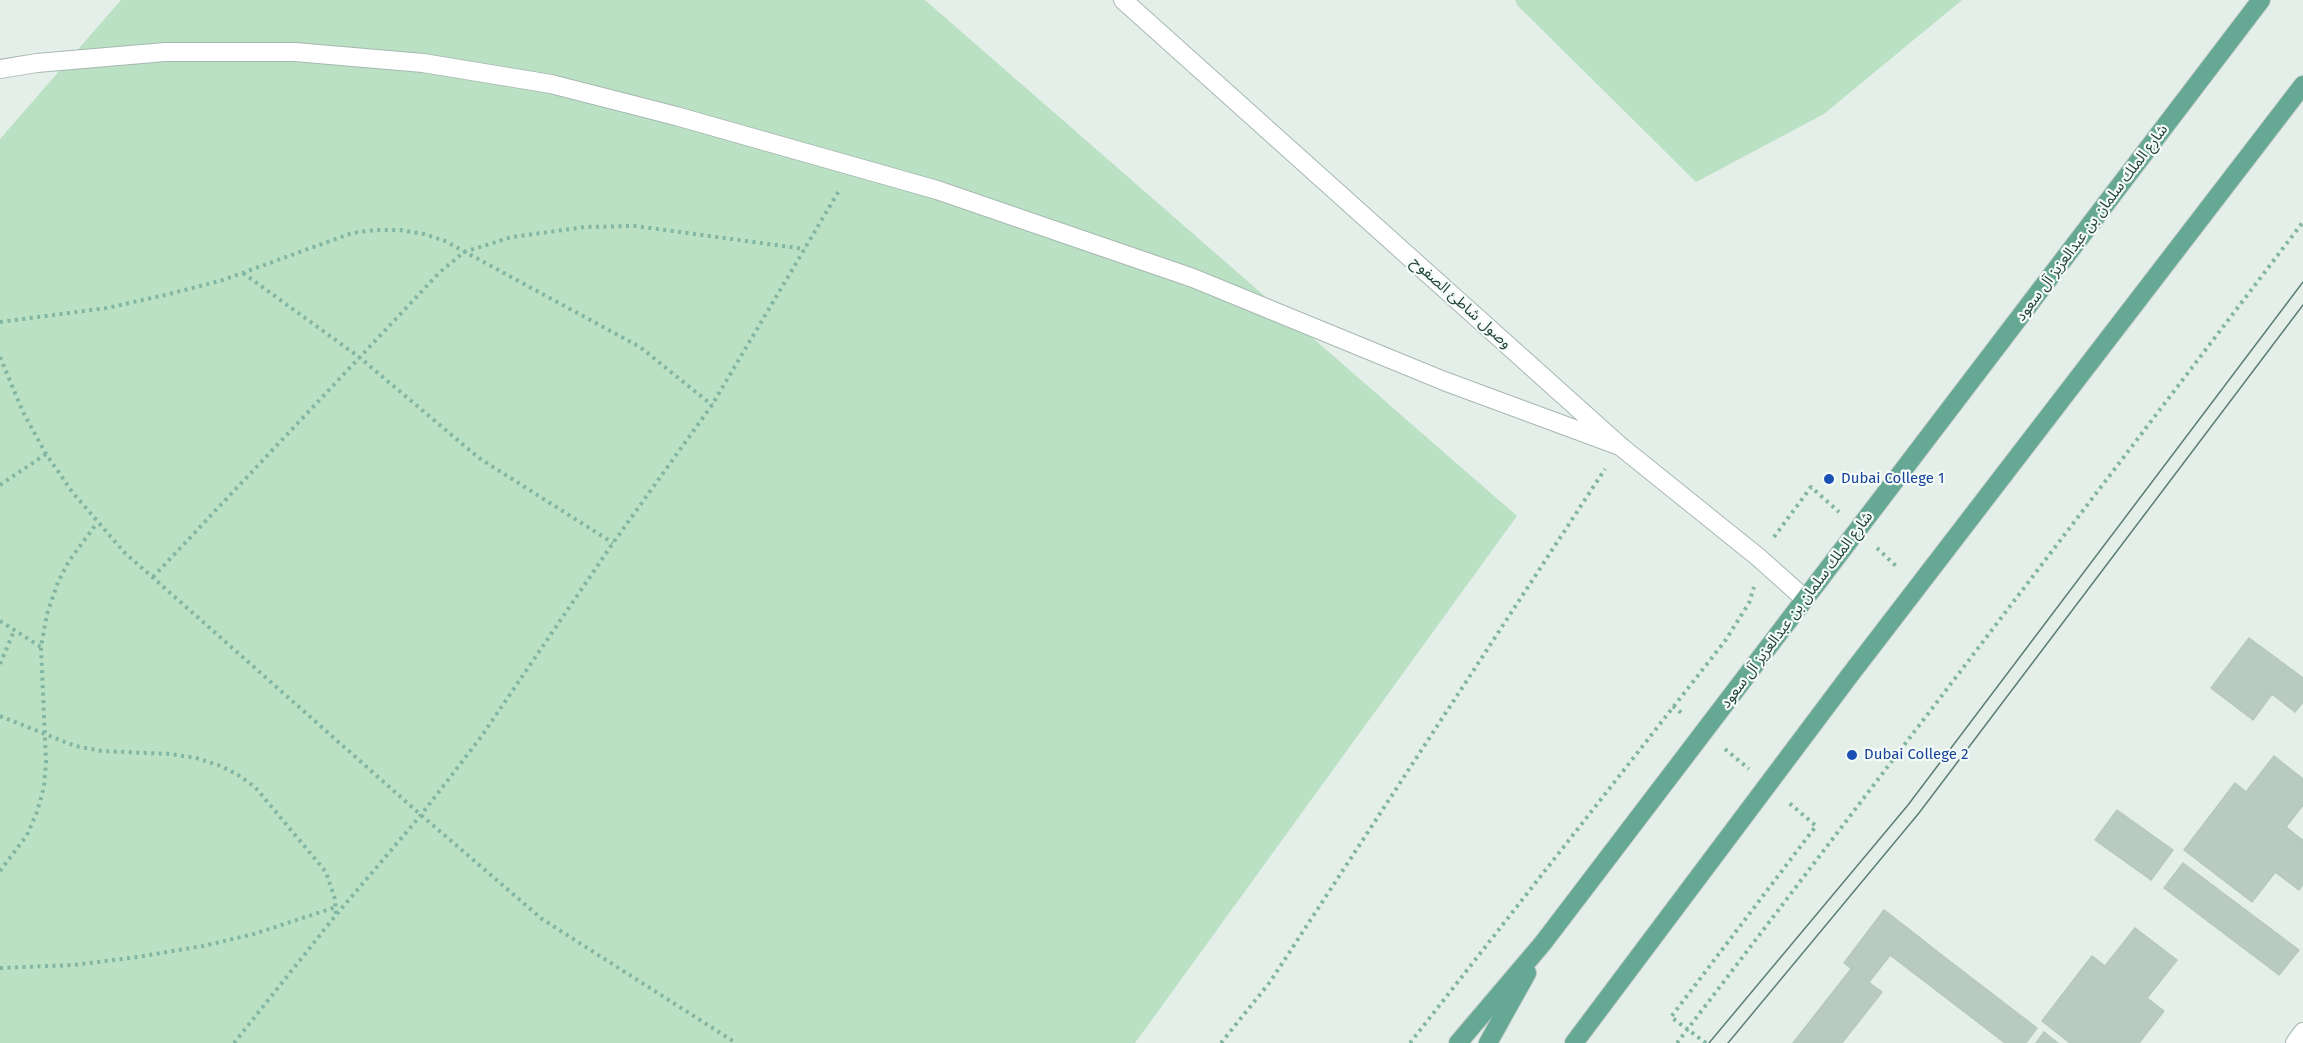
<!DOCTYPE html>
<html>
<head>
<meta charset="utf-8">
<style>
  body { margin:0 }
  canvas { display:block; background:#e4efe9 }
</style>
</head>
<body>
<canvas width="2303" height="1043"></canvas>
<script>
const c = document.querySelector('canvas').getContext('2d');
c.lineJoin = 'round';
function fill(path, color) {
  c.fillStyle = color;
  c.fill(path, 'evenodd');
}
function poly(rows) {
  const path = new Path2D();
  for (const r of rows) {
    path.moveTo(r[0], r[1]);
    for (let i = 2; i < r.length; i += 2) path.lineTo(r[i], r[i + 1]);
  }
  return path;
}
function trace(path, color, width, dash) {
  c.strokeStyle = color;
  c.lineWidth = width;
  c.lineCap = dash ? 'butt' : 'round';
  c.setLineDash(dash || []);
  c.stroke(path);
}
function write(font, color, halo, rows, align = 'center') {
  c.font = font + ' "Fira Sans","Noto Sans Arabic",sans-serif';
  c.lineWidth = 4.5;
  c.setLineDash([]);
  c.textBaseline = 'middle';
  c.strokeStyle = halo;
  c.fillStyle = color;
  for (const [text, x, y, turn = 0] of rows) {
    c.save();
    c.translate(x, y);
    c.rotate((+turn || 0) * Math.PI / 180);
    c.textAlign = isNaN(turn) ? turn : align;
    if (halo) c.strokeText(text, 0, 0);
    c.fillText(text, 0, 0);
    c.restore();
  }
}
const green = poly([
  [121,0,925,0,1517,516,1135,1043,0,1043,0,139],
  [1515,0,1962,0,1824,114,1696,182,1517,5]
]);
const building = poly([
  [2249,638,2287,666,2268,691,2230,663,2249,638],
  [2230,663,2272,694,2253,720,2211,688,2230,663],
  [2287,666,2303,678,2303,702,2295,712,2268,691,2287,666],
  [2274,756,2303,779,2303,805,2286,827,2301,839,2252,902,2184,850,2235,783,2246,792,2274,756],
  [2117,810,2173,850,2151,880,2095,840,2117,810],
  [2301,839,2303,840,2303,884,2299,890,2275,872,2301,839],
  [2183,863,2299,950,2279,975,2164,888,2183,863],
  [1884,910,1910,930,1869,982,1844,963,1884,910],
  [2135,928,2177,960,2147,998,2164,1011,2139,1043,2070,1043,2042,1021,2092,956,2105,966,2135,928],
  [1910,930,1943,956,1924,981,1890,955,1910,930],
  [1943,956,2037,1028,2026,1043,2005,1043,1924,981,1943,956],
  [1851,969,1882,992,1842,1043,1793,1043,1851,969],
  [2044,1032,2058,1043,2036,1043,2044,1032]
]);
const path = poly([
  [243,273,359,357,479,458,613,543],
  [0,322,107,308,165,295,223,280,352,233,376,230,400,230,424,234,445,241,640,347,712,405],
  [0,357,23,412,46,454,73,493,124,552,421,815,542,919,736,1043],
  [0,485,46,454],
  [1774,537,1811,487,1839,512],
  [1877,548,1898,568],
  [153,577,439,273,464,252,512,237,585,227,635,226,805,249],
  [0,621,41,647],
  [0,664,14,631],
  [1673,706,1684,715],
  [0,716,75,746,102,751,170,754,196,758,221,766,238,775,255,787,326,872,335,899,336,914],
  [1725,749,1749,769],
  [0,871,27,835,37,812,44,787,46,762,41,647,47,614,58,582,69,561,97,523],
  [0,968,73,965,138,957,203,946,254,934,336,907],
  [234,1043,336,915,421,815,481,737,613,543,712,405,840,189],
  [1221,1043,1270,982,1605,469],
  [1410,1043,1725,641,1749,603,1754,587],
  [1677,1043,2303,222],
  [1706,1043,1671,1017,1816,826,1787,801]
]);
const minor = poly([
  [1123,0,1620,446,1758,557,1805,599],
  [0,69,37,63,165,52,295,52,423,63,551,84,676,116,937,190,1193,278,1444,381,1620,446],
  [2295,1043,2303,1032]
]);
const major = poly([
  [1458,1043,1543,943,2261,0],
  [1488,1043,1527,973],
  [1574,1043,1850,675,2303,85]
]);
const tram = poly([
  [1709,1043,1908,805,2303,282],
  [1728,1043,1919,813,2303,305]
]);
const markers = [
  [1829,479,6,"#1a4fb4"],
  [1852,755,6,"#1a4fb4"]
];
const streetNames = [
  ["شارع الملك سلمان بن عبدالعزيز آل سعود",2092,223,-53],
  ["وصول شاطئ الصفوح",1461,303,42],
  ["شارع الملك سلمان بن عبدالعزيز آل سعود",1797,610,-53]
];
const transitNames = [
  ["Dubai College 1",1841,479],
  ["Dubai College 2",1864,755]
];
fill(green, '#bbe1c4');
fill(building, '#b9cac2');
trace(building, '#b6c9c0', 1.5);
trace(minor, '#a6b8b0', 20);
trace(major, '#c1cac7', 20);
trace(path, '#82b5a2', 4, [3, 4.5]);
trace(minor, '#fff', 18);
trace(major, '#65a893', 18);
trace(tram, '#5c7e73', 1.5);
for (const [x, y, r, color] of markers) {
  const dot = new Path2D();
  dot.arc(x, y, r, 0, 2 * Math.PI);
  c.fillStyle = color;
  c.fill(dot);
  trace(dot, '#f5fbf8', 2);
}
write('15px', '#214238', '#f5fbf8', streetNames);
write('15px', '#164399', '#f5fbf8', transitNames, 'left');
</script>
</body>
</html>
